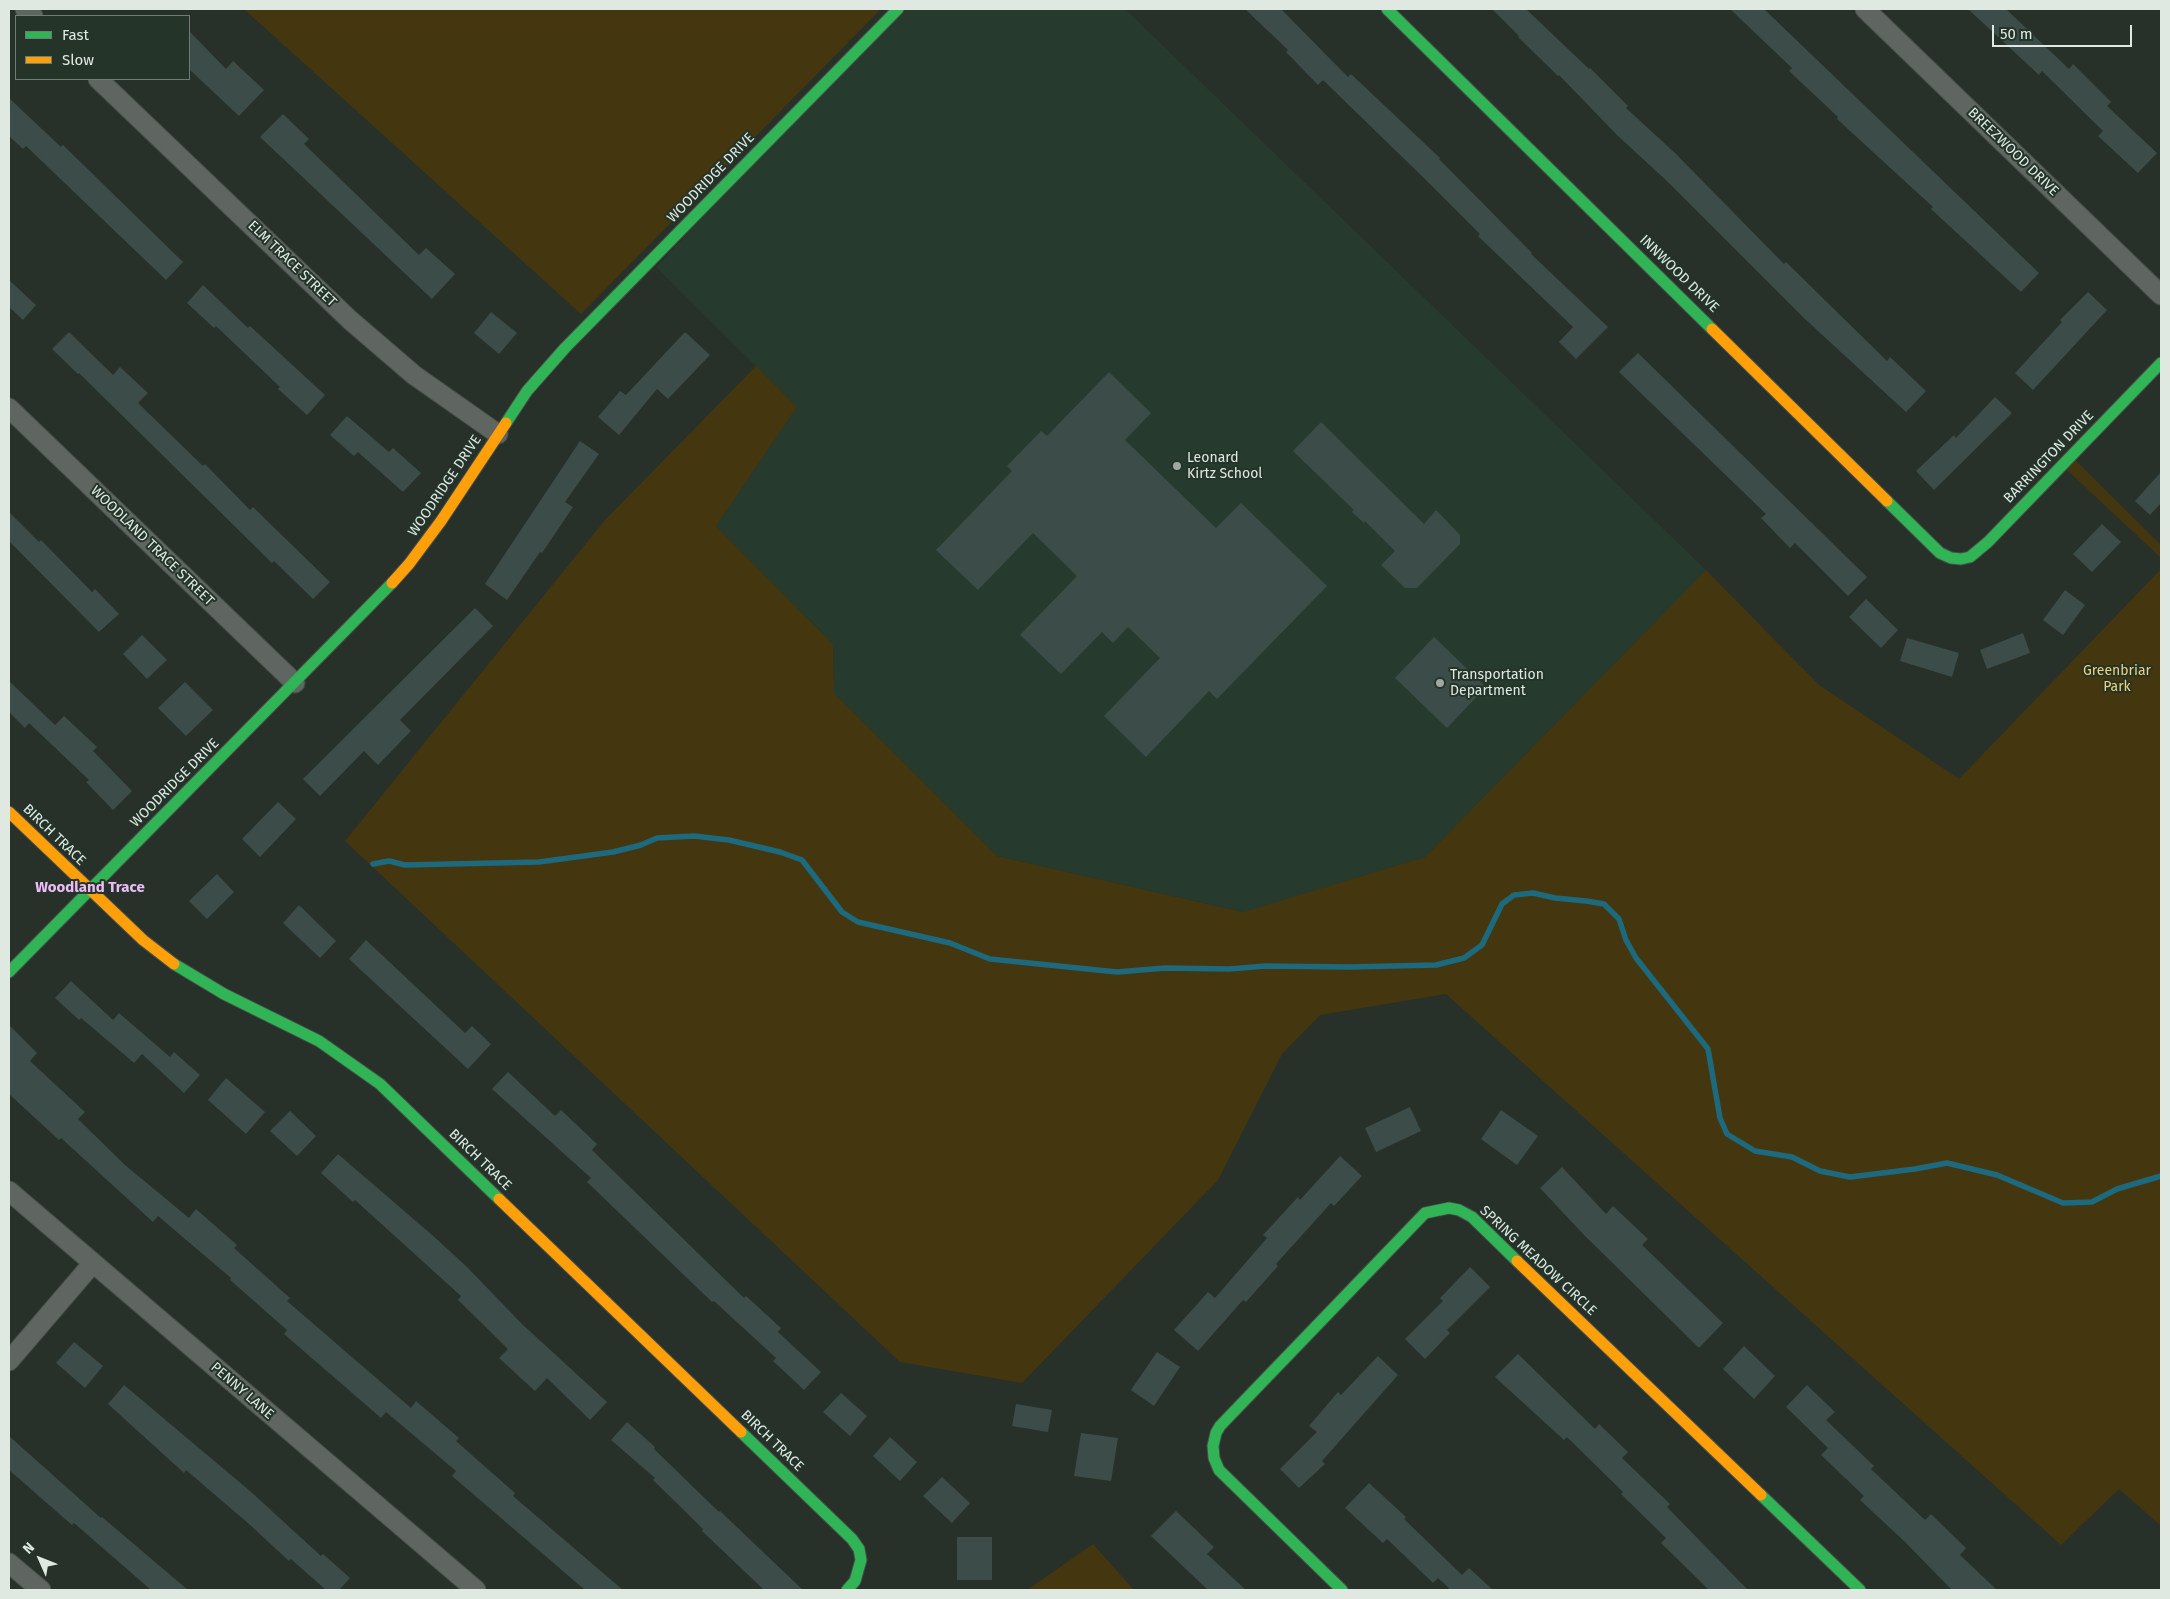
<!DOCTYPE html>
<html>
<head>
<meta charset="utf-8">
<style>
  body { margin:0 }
  #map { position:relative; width:2170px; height:1599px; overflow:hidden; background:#28302a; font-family:"Fira Sans",sans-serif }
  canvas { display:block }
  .frame { position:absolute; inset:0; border:10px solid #dfe9e2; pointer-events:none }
  .legend { position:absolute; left:15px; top:15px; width:175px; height:65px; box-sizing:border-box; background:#243429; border:1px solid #6f7c73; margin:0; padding:6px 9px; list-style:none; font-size:15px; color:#dfe9e2 }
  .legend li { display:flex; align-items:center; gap:10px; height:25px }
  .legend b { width:25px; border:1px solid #6f7c73 }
  .north { position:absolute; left:15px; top:1534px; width:50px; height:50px; -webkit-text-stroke:4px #243429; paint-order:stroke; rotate:314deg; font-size:14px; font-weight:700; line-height:20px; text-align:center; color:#dfe9e2 }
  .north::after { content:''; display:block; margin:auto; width:18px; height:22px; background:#dfe9e2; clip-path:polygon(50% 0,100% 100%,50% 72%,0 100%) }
  .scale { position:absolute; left:1992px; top:25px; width:140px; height:22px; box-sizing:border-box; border:2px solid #dfe9e2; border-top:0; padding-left:6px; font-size:15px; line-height:18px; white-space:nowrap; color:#dfe9e2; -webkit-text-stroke:4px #243429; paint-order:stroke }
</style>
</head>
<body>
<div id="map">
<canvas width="2170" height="1599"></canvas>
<div class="frame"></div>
<ul class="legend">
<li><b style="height:6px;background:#30b455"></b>Fast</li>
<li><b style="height:6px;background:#ff9f0a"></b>Slow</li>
</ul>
<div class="north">N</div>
<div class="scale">50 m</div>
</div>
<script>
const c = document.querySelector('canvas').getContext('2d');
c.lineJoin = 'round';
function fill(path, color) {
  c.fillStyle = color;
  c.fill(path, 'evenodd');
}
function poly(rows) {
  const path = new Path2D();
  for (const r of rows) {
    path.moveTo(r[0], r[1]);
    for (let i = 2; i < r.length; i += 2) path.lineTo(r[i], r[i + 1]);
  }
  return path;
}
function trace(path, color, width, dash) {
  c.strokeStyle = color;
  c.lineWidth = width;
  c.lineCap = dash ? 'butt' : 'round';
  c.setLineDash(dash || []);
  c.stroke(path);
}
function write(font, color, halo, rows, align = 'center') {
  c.font = font + ' "Fira Sans",sans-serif';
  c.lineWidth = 4;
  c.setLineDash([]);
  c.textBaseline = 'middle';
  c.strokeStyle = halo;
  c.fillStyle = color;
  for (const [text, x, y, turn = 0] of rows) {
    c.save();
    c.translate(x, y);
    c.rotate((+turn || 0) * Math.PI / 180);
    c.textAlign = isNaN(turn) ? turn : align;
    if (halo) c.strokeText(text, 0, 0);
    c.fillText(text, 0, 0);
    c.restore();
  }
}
const built = poly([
  [898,9,1125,9,1706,570,1425,857,1244,912,997,856,834,693,833,644,716,526,797,407,656,267]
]);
const green = poly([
  [244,9,881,9,581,314],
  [756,366,797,407,716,526,833,644,834,693,997,856,1243,912,1425,857,1706,570,1819,685,1959,779,2161,569,2161,1522,2159,1524,2119,1489,2061,1545,1446,994,1320,1015,1282,1054,1218,1180,1022,1383,900,1362,345,841,605,520],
  [2075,460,2161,545,2161,558,2067,470],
  [1093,1544,1134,1590,1027,1590]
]);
const stream = poly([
  [373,864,389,861,405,865,539,862,613,852,641,845,657,838,694,836,729,840,780,852,802,860,842,912,858,922,950,943,990,959,1117,972,1165,968,1229,969,1266,966,1349,967,1436,965,1464,958,1482,945,1502,904,1514,895,1533,893,1555,898,1586,901,1604,904,1619,919,1626,940,1636,958,1708,1049,1720,1118,1727,1134,1755,1151,1792,1157,1820,1171,1850,1177,1915,1169,1947,1163,1997,1175,2063,1203,2092,1202,2117,1189,2161,1176]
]);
const building = poly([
  [1245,9,1281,9,1348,77,1351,74,1440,158,1439,159,1532,253,1531,254,1608,327,1576,359,1559,342,1573,327,1478,236,1480,234,1431,185,1323,80,1318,85,1286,52,1288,50],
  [1492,9,1526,9,1589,69,1590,68,1628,106,1626,108,1675,153,1784,264,1786,262,1887,361,1890,357,1926,391,1906,412,1805,319,1669,183,1617,135,1559,75,1558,76,1518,37,1519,36],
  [1730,9,1764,9,2039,273,2021,292,1931,209,1933,207,1837,119,1838,117,1789,71,1792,68],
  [1968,9,2006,9,2069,69,2073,64,2111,102,2107,106,2157,153,2138,173,2098,136,2103,131,2042,71,2039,75],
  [189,31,226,69,233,61,264,90,239,116,189,69],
  [9,98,61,147,63,145,183,262,166,280,26,146,23,149,9,136],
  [283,114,309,139,304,144,419,255,426,248,455,274,432,299,260,137],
  [9,280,36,305,23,320,9,307],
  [203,285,248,328,250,326,325,395,307,415,278,389,280,387,216,326,214,328,187,303],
  [2088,292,2107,310,2033,390,2015,373,2062,322,2060,320],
  [491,312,517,333,499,354,474,333],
  [69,332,113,375,120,367,148,393,138,403,203,466,205,464,250,510,253,507,330,582,313,599,274,561,272,563,79,373,78,374,52,349],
  [685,332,710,355,668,399,657,389,619,435,598,417,620,391,626,395],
  [1638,353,1867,577,1848,596,1795,543,1790,548,1761,518,1766,514,1619,372],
  [1109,372,1151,413,1125,440,1216,528,1241,503,1327,586,1217,699,1209,691,1146,757,1104,716,1160,658,1128,627,1113,643,1102,632,1061,674,1020,635,1077,576,1033,533,978,590,936,550,1012,471,1007,466,1041,431,1047,436],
  [1995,397,2012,413,1934,490,1916,471,1954,435,1956,438],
  [347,416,389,452,393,448,421,473,403,492,358,452,354,456,330,435],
  [1321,422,1424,524,1436,510,1460,535,1460,544,1417,588,1405,588,1381,565,1395,551,1365,521,1364,523,1352,512,1354,510,1293,451],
  [580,441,599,454,565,502,573,507,542,553,540,552,507,600,485,584],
  [2161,472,2161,503,2150,515,2135,501],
  [9,512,39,542,41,540,92,592,95,589,119,614,99,632,9,541],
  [2102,524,2121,542,2092,572,2073,554],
  [2065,590,2085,605,2063,635,2043,620],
  [1866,599,1898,630,1881,648,1849,617],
  [475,608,493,626,400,720,411,731,378,765,364,751,320,796,303,779],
  [2023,633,2030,653,1987,669,1980,650],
  [142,635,167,660,147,679,123,654],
  [1434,637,1486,687,1447,728,1395,678],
  [1907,638,1959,653,1952,677,1900,661],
  [9,681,55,725,64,716,97,747,93,751,132,791,113,810,86,782,89,780,29,723,25,728,9,712],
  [185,682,213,710,186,736,158,708],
  [278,802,296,819,260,857,242,839],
  [217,874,234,892,207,919,189,901],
  [299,905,336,941,320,958,283,923],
  [366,940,465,1033,472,1026,491,1044,468,1069,349,959],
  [71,981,113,1020,119,1013,170,1057,174,1052,200,1075,184,1093,142,1054,134,1063,81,1018,79,1020,55,998],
  [9,1025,37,1053,30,1061,85,1112,78,1119,125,1165,189,1218,196,1209,237,1245,234,1248,290,1298,287,1301,411,1408,416,1401,459,1438,456,1441,515,1493,513,1496,623,1590,585,1590,452,1476,456,1471,386,1412,381,1418,284,1334,287,1330,230,1280,231,1278,158,1216,153,1222,61,1138,59,1140,9,1094],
  [508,1072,555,1116,561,1110,597,1144,592,1150,744,1298,746,1296,781,1328,778,1332,821,1372,804,1390,773,1361,776,1358,714,1301,712,1302,587,1182,591,1178,492,1089],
  [226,1078,265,1112,246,1134,208,1100],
  [1410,1107,1421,1131,1376,1152,1365,1128],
  [1501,1110,1538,1136,1517,1165,1481,1139],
  [290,1111,316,1136,297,1156,270,1131],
  [338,1154,431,1234,467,1267,522,1324,607,1402,590,1420,547,1378,535,1391,499,1358,508,1349,458,1300,461,1296,355,1200,353,1202,321,1173],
  [1340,1156,1362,1176,1334,1206,1331,1203,1276,1264,1278,1266,1246,1302,1243,1300,1198,1351,1174,1330,1208,1292,1215,1298,1267,1238,1263,1235,1298,1197,1300,1200],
  [1562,1167,1606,1214,1613,1206,1648,1239,1642,1245,1723,1323,1699,1348,1584,1235,1540,1188],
  [1470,1267,1490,1287,1447,1330,1450,1333,1425,1359,1405,1339,1443,1301,1440,1298],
  [74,1342,103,1366,85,1388,56,1363],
  [1744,1346,1775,1376,1754,1399,1723,1369],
  [1157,1352,1180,1367,1154,1406,1131,1390],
  [1518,1354,1595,1429,1599,1424,1628,1452,1622,1458,1670,1504,1667,1507,1748,1590,1709,1590,1661,1543,1666,1538,1621,1494,1623,1492,1567,1437,1564,1440,1495,1377],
  [1378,1356,1398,1375,1322,1461,1325,1464,1299,1488,1280,1469,1317,1432,1309,1426,1338,1392,1341,1395],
  [124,1385,250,1491,321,1556,323,1554,350,1578,339,1590,326,1590,291,1559,289,1561,249,1524,186,1470,184,1473,108,1404],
  [1807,1385,1835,1412,1826,1420,1874,1466,1871,1469,1925,1520,1931,1514,1966,1548,1960,1555,1997,1590,1952,1590,1904,1541,1860,1500,1864,1496,1821,1455,1828,1448,1786,1407],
  [841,1393,867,1416,850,1436,823,1412],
  [1016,1404,1052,1410,1048,1432,1012,1426],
  [627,1422,655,1447,654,1449,719,1512,720,1511,803,1590,764,1590,702,1531,703,1529,653,1480,655,1478,611,1440],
  [1081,1433,1118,1438,1111,1481,1074,1476],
  [9,1436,101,1518,102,1517,188,1590,151,1590,74,1523,72,1525,9,1470],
  [890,1437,917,1462,900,1481,873,1456],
  [942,1477,970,1503,952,1523,923,1496],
  [1369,1483,1406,1517,1404,1519,1462,1575,1469,1568,1493,1590,1447,1590,1449,1588,1438,1578,1433,1583,1387,1539,1383,1543,1345,1508],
  [1176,1511,1214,1547,1207,1554,1246,1590,1208,1590,1151,1536],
  [957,1537,992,1537,992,1580,957,1580]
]);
const street = poly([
  [25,9,33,16],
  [1865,9,2161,295],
  [98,79,350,320,414,375,498,434],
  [9,408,295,683],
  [9,1191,476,1590],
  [9,1361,93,1263],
  [9,1563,41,1590]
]);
const fast = poly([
  [1387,9,1712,329],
  [506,423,527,391,565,348,898,9],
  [1887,501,1940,553,1951,558,1961,559,1970,557,1988,542,2161,363],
  [174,964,224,994,319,1041,380,1084,499,1199],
  [9,972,392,583],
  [741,1432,852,1539,859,1549,861,1560,855,1581,847,1590],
  [1761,1495,1860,1590],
  [1342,1590,1219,1470,1214,1458,1213,1446,1216,1433,1220,1426,1425,1213,1449,1208,1459,1210,1472,1217,1517,1261]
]);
const slow = poly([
  [1712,329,1887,501],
  [392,583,409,564,441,521,506,423],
  [9,812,143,940,174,964],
  [499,1199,741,1432],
  [1517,1261,1761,1495]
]);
const markers = [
  [1177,466,5,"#9fa8a2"],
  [1440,683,5,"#9fa8a2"]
];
const streetNames = [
  ["BREEZWOOD DRIVE",2013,152,44],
  ["WOODRIDGE DRIVE",711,178,-46],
  ["ELM TRACE STREET",292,264,44],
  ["INNWOOD DRIVE",1679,274,44],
  ["BARRINGTON DRIVE",2049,457,-46],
  ["WOODRIDGE DRIVE",445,486,-56],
  ["WOODLAND TRACE STREET",152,546,44],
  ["WOODRIDGE DRIVE",175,783,-45],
  ["BIRCH TRACE",54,835,44],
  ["BIRCH TRACE",480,1160,44],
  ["SPRING MEADOW CIRCLE",1538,1261,43],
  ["PENNY LANE",242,1391,41],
  ["BIRCH TRACE",772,1441,44]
];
const poiNames = [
  ["Leonard",1187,458],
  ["Kirtz School",1187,474],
  ["Transportation",1450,675],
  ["Department",1450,691]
];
const parkNames = [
  ["Greenbriar",2117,671],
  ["Park",2117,687]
];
const neighbourhoodNames = [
  ["Woodland Trace",90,888]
];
fill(built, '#263b2d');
fill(green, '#44370f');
trace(stream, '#1d697e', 5.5);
fill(building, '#3c4c48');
trace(street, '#464e48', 21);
trace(fast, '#464e48', 13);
trace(slow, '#464e48', 13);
trace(street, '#5f6661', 19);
trace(fast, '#30b455', 11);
trace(slow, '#ff9f0a', 11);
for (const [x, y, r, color] of markers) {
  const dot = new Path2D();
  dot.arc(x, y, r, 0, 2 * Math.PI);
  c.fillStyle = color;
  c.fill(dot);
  trace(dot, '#243429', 2);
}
write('14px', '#dfe9e2', '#243429', streetNames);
write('14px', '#dfe9e2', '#243429', poiNames, 'left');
write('14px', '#f3d079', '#243429', parkNames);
write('bold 15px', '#efbcf9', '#243429', neighbourhoodNames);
</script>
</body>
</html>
